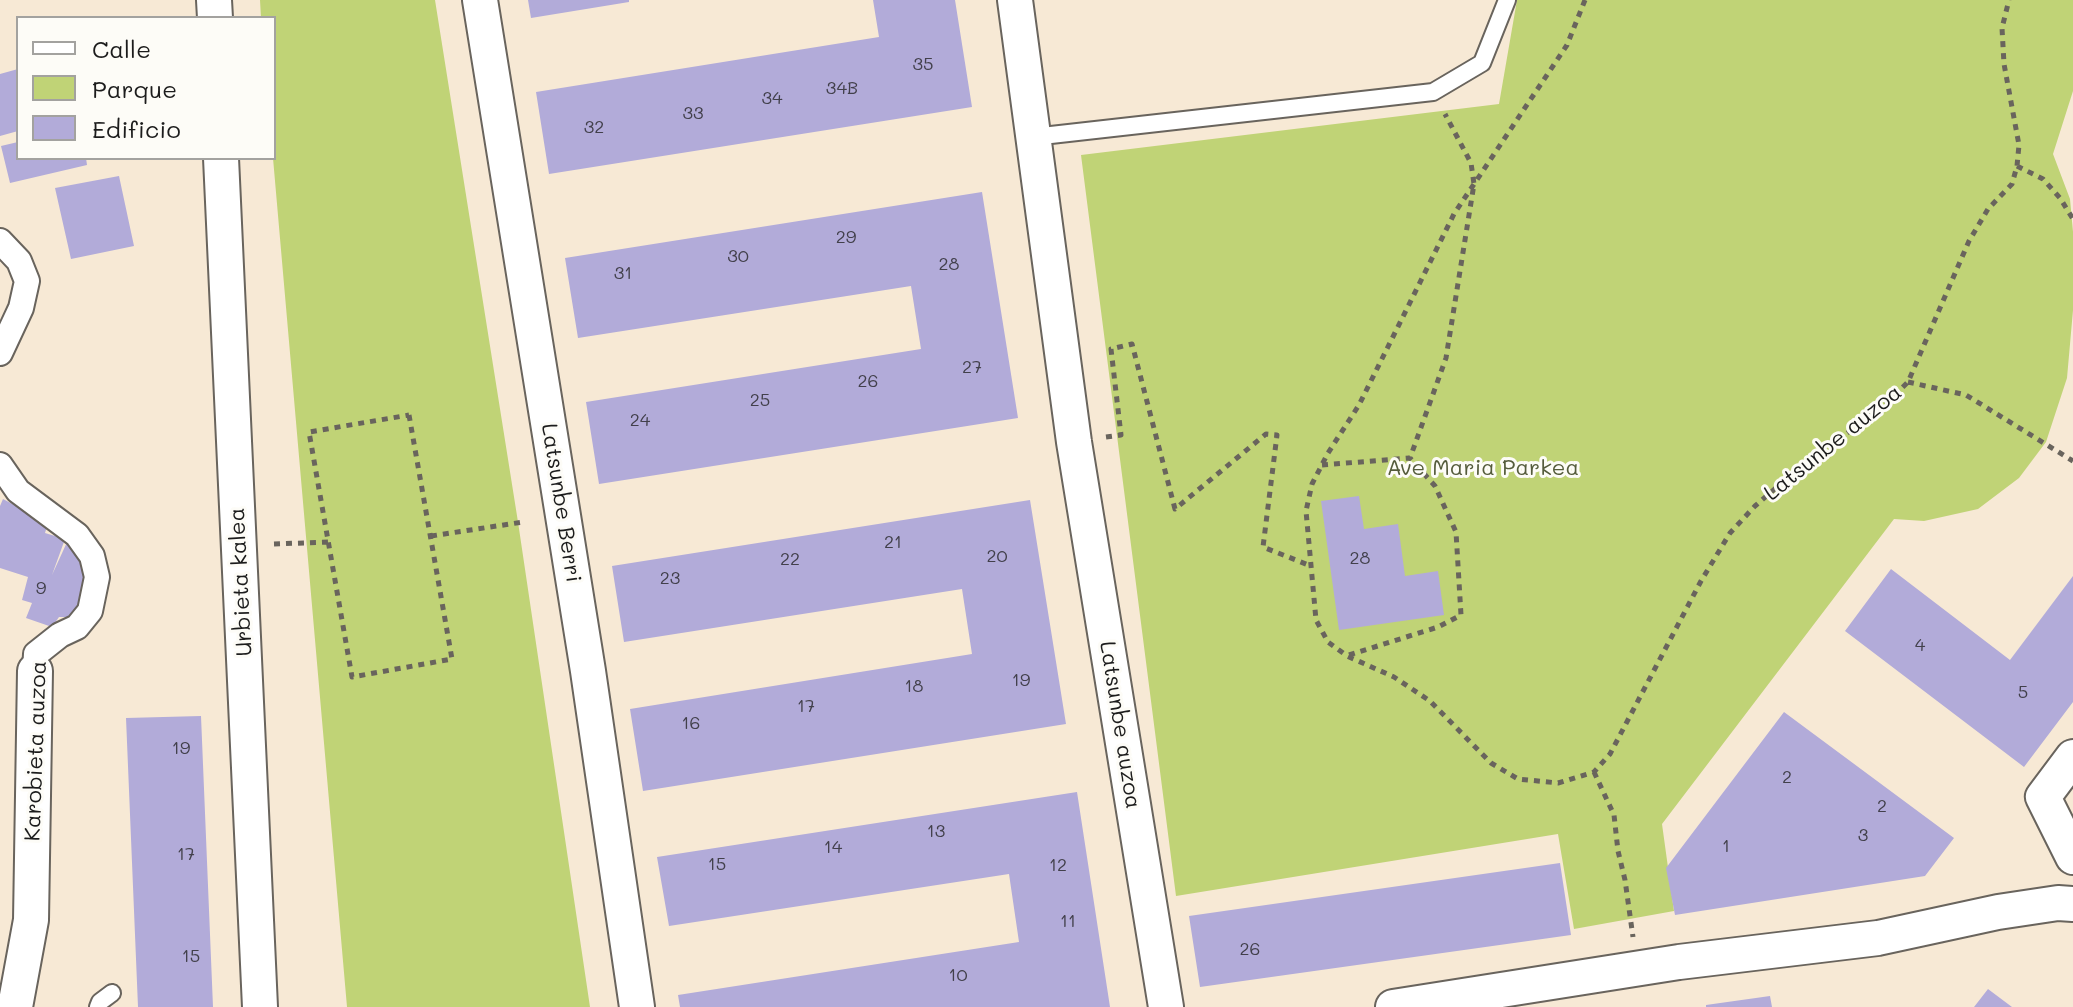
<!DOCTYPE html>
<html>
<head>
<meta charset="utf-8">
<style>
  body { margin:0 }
  #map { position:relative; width:2073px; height:1007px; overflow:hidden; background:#f7e9d5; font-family:Mali,sans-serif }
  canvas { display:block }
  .legend { position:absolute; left:16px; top:16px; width:260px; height:144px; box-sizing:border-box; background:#fdfcf7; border:2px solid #a3a29f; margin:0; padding:10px 14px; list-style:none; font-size:24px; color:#1c1c1c }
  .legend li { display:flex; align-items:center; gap:16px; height:40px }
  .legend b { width:40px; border:2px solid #a3a29f }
</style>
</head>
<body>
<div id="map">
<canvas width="2073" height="1007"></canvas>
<ul class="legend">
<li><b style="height:10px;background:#fff"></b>Calle</li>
<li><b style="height:22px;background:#c0d376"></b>Parque</li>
<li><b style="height:22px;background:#b2abd9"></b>Edificio</li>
</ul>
</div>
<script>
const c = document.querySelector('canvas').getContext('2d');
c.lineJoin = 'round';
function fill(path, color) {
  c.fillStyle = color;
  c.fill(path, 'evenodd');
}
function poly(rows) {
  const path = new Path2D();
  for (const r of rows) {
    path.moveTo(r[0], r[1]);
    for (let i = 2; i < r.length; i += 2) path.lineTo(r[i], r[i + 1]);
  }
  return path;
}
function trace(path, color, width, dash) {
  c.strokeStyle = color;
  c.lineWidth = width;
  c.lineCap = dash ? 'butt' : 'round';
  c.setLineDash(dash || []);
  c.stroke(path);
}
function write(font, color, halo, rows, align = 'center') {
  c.font = font + ' Mali,sans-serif';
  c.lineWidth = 6;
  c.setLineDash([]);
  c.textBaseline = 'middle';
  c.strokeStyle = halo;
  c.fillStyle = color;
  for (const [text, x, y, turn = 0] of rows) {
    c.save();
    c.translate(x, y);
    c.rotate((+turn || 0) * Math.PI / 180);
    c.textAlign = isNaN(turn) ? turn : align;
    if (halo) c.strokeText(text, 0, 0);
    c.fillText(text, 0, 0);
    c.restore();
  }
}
const green = poly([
  [260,0,435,0,518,522,590,1007,347,1007,273,158,274,18,261,18],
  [1517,0,2073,0,2073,91,2053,154,2070,199,2073,232,2073,310,2067,378,2046,442,2019,478,1978,509,1924,521,1894,519,1662,824,1674,911,1574,929,1558,834,1176,896,1081,155,1499,104]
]);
const building = poly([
  [528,0,629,0,629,2,531,18],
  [873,0,955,0,972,107,549,174,536,92,879,37],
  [18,69,18,131,0,136,0,74],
  [18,142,18,158,86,158,87,165,10,183,1,146],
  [119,176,134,246,71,259,55,188],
  [982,192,1018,418,599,484,586,402,921,349,911,286,578,338,565,258],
  [1359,496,1364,529,1398,524,1405,576,1438,571,1444,615,1339,630,1321,501],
  [3,499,48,523,45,533,65,539,52,575,68,540,87,568,78,617,59,617,52,627,26,618,32,603,22,600,28,577,0,568,0,506],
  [1030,500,1066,724,643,791,630,709,972,654,962,589,624,642,612,566],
  [1891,569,2010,660,2073,576,2073,702,2024,767,1845,631],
  [1784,712,1954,838,1925,876,1675,915,1666,868],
  [201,716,213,1007,138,1007,126,718],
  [1077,792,1110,1007,680,1007,678,995,1019,942,1009,874,669,926,657,857],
  [1560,863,1571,935,1200,987,1189,916],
  [1988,989,2012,1007,1974,1007],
  [1770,996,1772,1007,1706,1007,1706,1005]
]);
const path = poly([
  [1585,0,1567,45,1454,214,1359,405,1328,453,1312,484,1306,511,1316,620,1328,642,1347,656,1394,677,1430,701,1491,763,1518,779,1558,783,1594,772,1610,754,1701,581,1730,533,1755,506,1792,474,1885,405,1908,382,1969,241,1988,209,2012,184,2017,166,2019,145,2004,64,2002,28,2009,0],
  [2017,166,2043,179,2060,198,2073,219],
  [1908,382,1966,395,2073,461],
  [409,415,452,659,352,677,309,432,409,415],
  [1106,437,1121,435,1111,349,1132,344,1175,509,1266,434,1277,435,1263,547,1311,566],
  [1322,465,1410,458,1446,358,1474,184,1471,163,1445,114],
  [431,536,523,522],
  [274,544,329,542],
  [1349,655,1438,627,1461,615,1456,532,1435,486,1410,458],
  [1594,772,1614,815,1618,851,1625,880,1633,937]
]);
const service = poly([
  [1033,137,1433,92,1482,63,1507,0],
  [98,1007,100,1002,112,993]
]);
const pedestrian = poly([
  [0,241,19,261,27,281,21,308,0,353],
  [0,465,18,491,77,535,92,556,97,577,90,611,77,627,60,635,36,654,35,671]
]);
const minor = poly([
  [214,0,215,18],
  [480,0,588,671,637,1007],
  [1015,0,1074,442,1166,1007],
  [221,158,260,1007],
  [2073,757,2043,797,2073,857],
  [15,1007,31,920,35,671],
  [1393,1007,1679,962,1878,938,1998,912,2058,903,2073,904]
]);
const numberNames = [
  ["35",923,64],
  ["34B",842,88],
  ["34",772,98],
  ["33",693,113],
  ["32",594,127],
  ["29",846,237],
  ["30",738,256],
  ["28",949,264],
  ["31",623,273],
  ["27",972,367],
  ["26",868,381],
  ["25",760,400],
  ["24",640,420],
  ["21",893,542],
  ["20",997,556],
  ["28",1360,558],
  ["22",790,559],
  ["23",670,578],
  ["9",41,588],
  ["4",1920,645],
  ["19",1021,680],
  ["18",914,686],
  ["5",2023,692],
  ["17",806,706],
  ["16",691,723],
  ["19",181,748],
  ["2",1787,777],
  ["2",1882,806],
  ["13",936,831],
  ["3",1863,835],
  ["1",1726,846],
  ["14",833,847],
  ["17",186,854],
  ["15",717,864],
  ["12",1058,865],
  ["11",1068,921],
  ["26",1250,949],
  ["15",191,956],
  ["10",958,975]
];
const streetNames = [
  ["Latsunbe auzoa",1833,443,-39],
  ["Latsunbe Berri",561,503,81],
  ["Urbieta kalea",241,582,-93],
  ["Latsunbe auzoa",1120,725,81],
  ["Karobieta auzoa",36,751,-88]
];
const parkNames = [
  ["Ave Maria Parkea",1483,468]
];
fill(green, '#c0d376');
fill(building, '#b2abd9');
trace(service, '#69645d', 20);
trace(pedestrian, '#69645d', 28);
trace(minor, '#69645d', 38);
trace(path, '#69645d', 5, [6, 6]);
trace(service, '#fff', 16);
trace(pedestrian, '#fff', 24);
trace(minor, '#fff', 34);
write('18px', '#42404b', null, numberNames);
write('22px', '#1c1c1c', '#fdfcf7', streetNames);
write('22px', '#555c3c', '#fdfcf7', parkNames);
</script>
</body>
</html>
